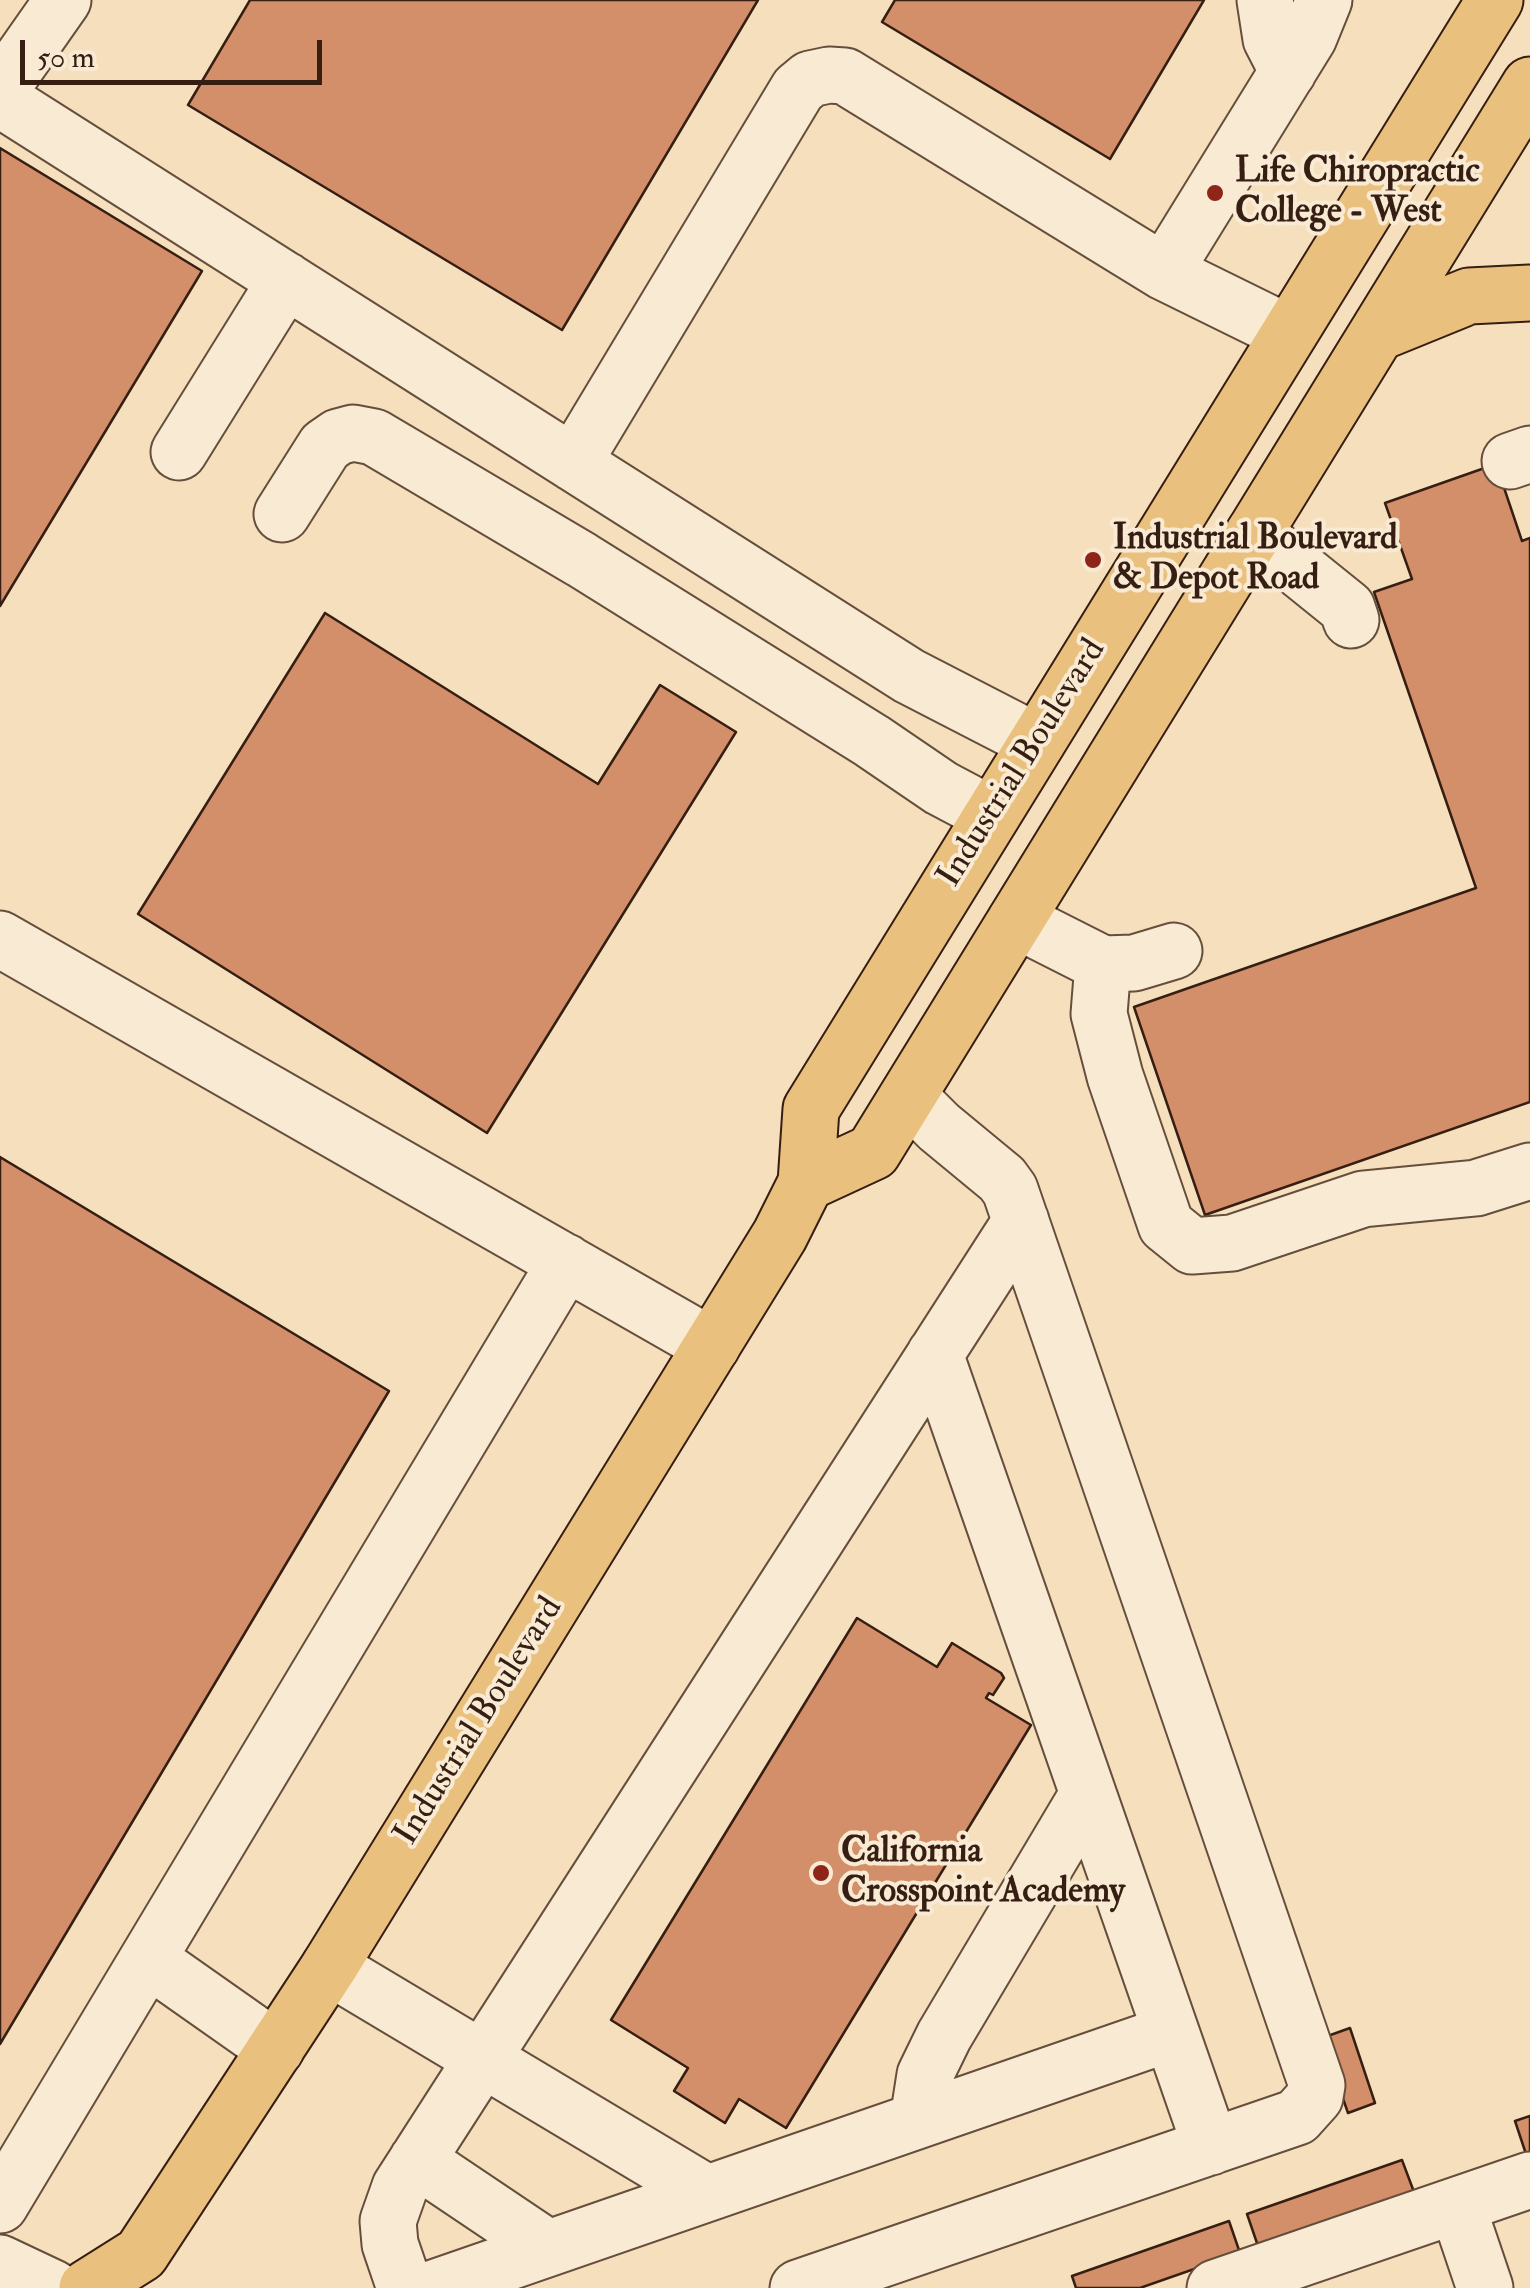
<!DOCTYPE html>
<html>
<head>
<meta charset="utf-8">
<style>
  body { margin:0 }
  #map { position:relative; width:1530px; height:2288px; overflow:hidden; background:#f5dfbc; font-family:"IM FELL Double Pica",serif }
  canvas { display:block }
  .scale { position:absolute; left:20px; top:40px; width:302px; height:45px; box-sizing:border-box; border:5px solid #361e13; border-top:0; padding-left:12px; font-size:30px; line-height:35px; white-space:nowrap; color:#361e13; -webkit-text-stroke:8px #f8ead3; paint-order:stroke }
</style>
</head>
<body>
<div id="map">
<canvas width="1530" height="2288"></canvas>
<div class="scale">50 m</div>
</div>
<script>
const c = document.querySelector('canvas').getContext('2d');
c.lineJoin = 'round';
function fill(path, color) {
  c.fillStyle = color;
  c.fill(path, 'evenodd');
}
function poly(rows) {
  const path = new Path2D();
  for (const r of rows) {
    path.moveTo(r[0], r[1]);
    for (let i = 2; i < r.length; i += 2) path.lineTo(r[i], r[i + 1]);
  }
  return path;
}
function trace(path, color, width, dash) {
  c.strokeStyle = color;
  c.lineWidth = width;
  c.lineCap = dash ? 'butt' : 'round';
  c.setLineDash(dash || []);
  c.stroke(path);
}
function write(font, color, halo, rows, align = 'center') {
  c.font = font + ' "IM FELL Double Pica",serif';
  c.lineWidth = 8;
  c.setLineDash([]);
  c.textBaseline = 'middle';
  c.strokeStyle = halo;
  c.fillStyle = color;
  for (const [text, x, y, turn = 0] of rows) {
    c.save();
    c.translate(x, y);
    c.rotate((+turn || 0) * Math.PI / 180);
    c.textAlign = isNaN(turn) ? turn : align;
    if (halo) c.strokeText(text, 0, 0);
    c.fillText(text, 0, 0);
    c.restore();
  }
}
const building = poly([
  [250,0,758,0,562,330,188,105,250,0],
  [895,0,1204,0,1110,159,882,22,895,0],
  [0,148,202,271,0,606,0,148],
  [1496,464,1522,541,1530,538,1530,1102,1205,1215,1134,1007,1476,888,1374,592,1412,579,1385,503,1496,464],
  [325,613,598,784,660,685,736,732,487,1133,138,914,325,613],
  [0,1157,389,1391,0,2044,0,1157],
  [857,1618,937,1667,952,1643,1001,1673,1004,1678,993,1695,989,1693,986,1698,1031,1725,786,2128,739,2099,725,2123,674,2091,688,2068,611,2020,857,1618],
  [1350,2028,1375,2103,1348,2113,1322,2038,1350,2028],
  [1530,2116,1530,2153,1526,2154,1515,2121,1530,2116],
  [1402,2160,1414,2192,1258,2246,1247,2214,1402,2160],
  [1229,2221,1240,2253,1140,2288,1076,2288,1072,2276,1229,2221]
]);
const minor = poly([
  [1265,0,1271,39,1288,72],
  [0,90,63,0],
  [0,99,909,676,1037,742],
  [1164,272,1309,37,1324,0],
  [179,452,286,280],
  [1510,461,1530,454],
  [573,463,798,89,810,79,829,75,845,76,1164,272,1288,333],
  [282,514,325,446,338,437,353,433,374,437,582,560,872,741,941,788,992,815],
  [1254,533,1347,608,1351,620],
  [1016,920,1103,964,1134,963,1174,951],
  [0,939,712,1346],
  [1103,964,1099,1014,1115,1076,1166,1225,1192,1246,1232,1243,1363,1199,1476,1188,1530,1171],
  [935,1354,1211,2147],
  [148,1959,276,2049],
  [329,1967,707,2193],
  [918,2120,925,2075,944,2036,1088,1794],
  [417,2160,548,2248],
  [0,2205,566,1262],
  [1457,2205,1485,2288],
  [0,2263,53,2288],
  [405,2288,390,2244,388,2221,400,2187,1021,1221],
  [434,2288,1171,2033],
  [798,2288,1297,2117,1315,2097,1317,2085,1010,1190,1002,1179,939,1127,908,1096],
  [1215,2288,1530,2180]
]);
const major = poly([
  [1378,333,1469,296,1530,293],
  [806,1183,873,1152,1530,85],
  [87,2288,141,2254,329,1967,780,1235,806,1183,811,1109,1495,0]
]);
const markers = [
  [1215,193,10,"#8f2418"],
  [1093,560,10,"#8f2418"],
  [821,1873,10,"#8f2418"]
];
const poiNames = [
  ["Life Chiropractic",1235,173],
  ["College - West",1235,213],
  ["Industrial Boulevard",1113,540],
  ["& Depot Road",1113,580],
  ["California",841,1853],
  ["Crosspoint Academy",841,1893]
];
const streetNames = [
  ["Industrial Boulevard",1023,764,-58],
  ["Industrial Boulevard",480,1722,-58]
];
fill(building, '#d38f69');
trace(building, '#361e13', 2.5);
trace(minor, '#664e3d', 59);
trace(major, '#361e13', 59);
trace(minor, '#f8ead3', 55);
trace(major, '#eac07e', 55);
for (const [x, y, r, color] of markers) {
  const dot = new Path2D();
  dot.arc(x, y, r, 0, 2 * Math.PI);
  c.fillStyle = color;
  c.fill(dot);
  trace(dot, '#f8ead3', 4);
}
write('bold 35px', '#361e13', '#f8ead3', poiNames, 'left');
write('35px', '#361e13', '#f8ead3', streetNames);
</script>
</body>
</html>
